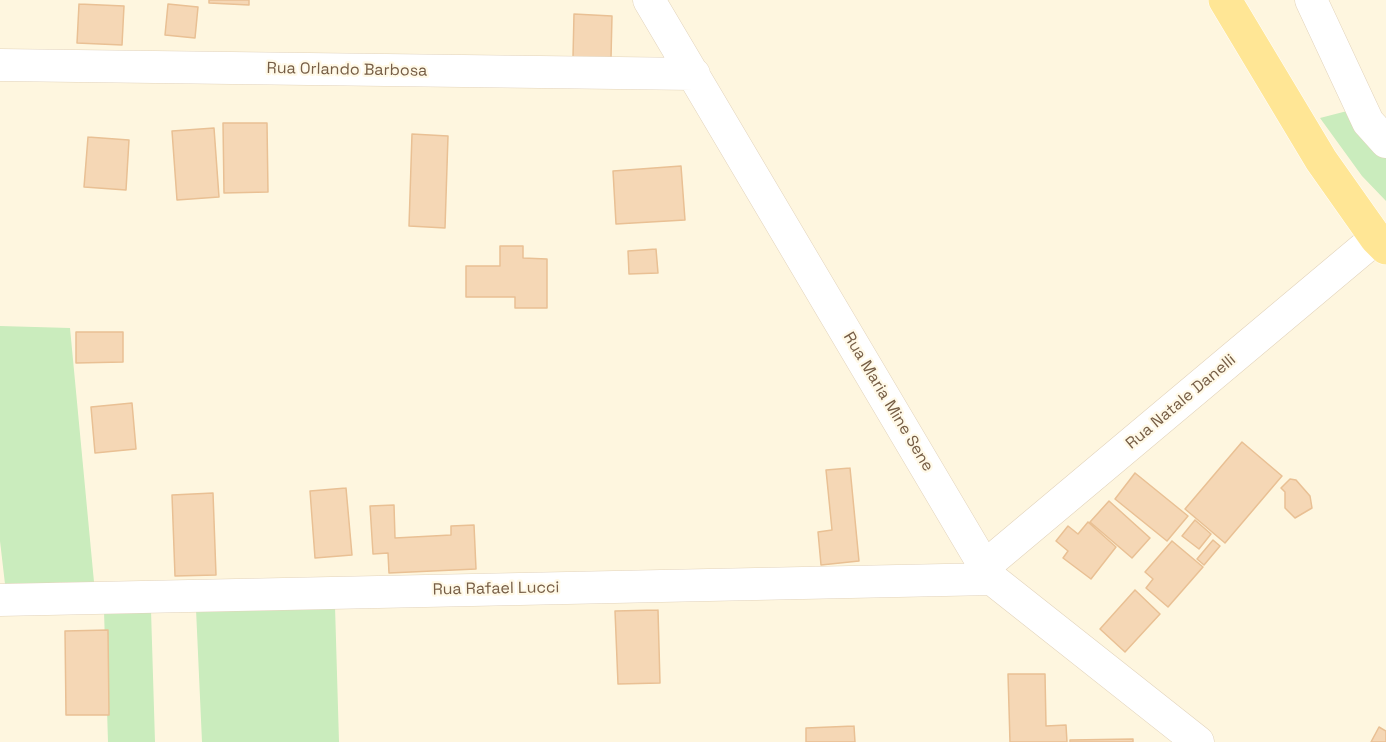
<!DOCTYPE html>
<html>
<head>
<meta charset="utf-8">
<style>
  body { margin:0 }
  canvas { display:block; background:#fef6df }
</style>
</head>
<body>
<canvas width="1386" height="742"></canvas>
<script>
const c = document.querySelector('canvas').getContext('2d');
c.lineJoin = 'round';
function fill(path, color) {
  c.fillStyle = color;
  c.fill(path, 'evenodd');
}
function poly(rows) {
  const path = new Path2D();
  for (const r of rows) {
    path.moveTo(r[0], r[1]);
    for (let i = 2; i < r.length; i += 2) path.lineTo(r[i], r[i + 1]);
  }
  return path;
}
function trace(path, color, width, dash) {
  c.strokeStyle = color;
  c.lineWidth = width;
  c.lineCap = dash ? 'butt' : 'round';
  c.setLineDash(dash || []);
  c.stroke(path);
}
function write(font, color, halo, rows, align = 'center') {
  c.font = font + ' "Space Grotesk",sans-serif';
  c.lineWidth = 4.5;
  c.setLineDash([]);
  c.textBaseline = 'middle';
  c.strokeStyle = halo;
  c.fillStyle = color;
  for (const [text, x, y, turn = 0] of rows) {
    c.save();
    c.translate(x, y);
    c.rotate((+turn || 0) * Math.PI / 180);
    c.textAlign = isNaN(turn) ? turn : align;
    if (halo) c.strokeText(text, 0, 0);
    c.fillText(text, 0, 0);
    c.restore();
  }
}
const green = poly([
  [1351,110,1386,133,1386,201,1362,176,1320,118],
  [0,326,70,328,94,582,5,584,0,541],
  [335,606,339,742,202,742,196,609],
  [151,610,155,742,108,742,104,611]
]);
const building = poly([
  [209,0,249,0,249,5,209,3,209,0],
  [79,4,124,6,122,45,77,43,79,4],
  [168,4,198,7,195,38,165,35,168,4],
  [574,14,612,16,611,58,573,57,574,14],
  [223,123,267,123,268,192,224,193,223,123],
  [214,128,219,197,177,200,172,131,214,128],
  [412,134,448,136,445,228,409,226,412,134],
  [88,137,129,140,126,190,84,187,88,137],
  [681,166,685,220,616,224,613,171,681,166],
  [500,246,523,246,523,258,547,259,547,308,515,308,515,297,466,297,466,266,500,266,500,246],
  [656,249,658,273,629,274,628,251,656,249],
  [76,332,123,332,123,362,76,363,76,332],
  [132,403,136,449,95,453,91,407,132,403],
  [1242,442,1282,476,1225,543,1185,509,1242,442],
  [850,468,859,561,821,565,818,532,832,530,826,470,850,468],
  [1135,473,1188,516,1167,541,1115,499,1135,473],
  [1290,479,1296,480,1310,496,1312,508,1295,518,1285,508,1285,492,1281,488,1290,479],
  [346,488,352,555,315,558,310,491,346,488],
  [213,493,216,575,175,576,172,495,213,493],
  [1109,501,1150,538,1132,558,1090,522,1109,501],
  [394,505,395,538,451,535,451,526,474,525,476,569,389,573,388,553,373,554,370,506,394,505],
  [1195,520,1211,534,1199,549,1182,536,1195,520],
  [1088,522,1116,547,1091,579,1063,558,1068,551,1056,541,1068,526,1078,534,1088,522],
  [1213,540,1220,546,1204,565,1197,559,1213,540],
  [1172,541,1203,567,1168,607,1146,588,1153,579,1145,572,1172,541],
  [1135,590,1160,614,1125,652,1100,629,1135,590],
  [658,610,660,683,618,684,615,611,658,610],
  [108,630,109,715,66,715,65,631,108,630],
  [1008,674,1045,674,1046,726,1066,725,1067,742,1010,742,1008,674],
  [854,726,855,742,806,742,806,728,854,726],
  [1379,727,1386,731,1386,742,1371,742,1379,727],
  [1133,739,1133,742,1070,742,1070,740,1133,739]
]);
const minor = poly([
  [649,0,992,579,1198,742],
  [1311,0,1368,122,1386,142],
  [0,65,694,74],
  [985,566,1376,238],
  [0,600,992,579]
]);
const major = poly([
  [1225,0,1321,160,1376,238,1386,248]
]);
const streetNames = [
  ["Rua Orlando Barbosa",347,70,1],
  ["Rua Maria Mine Sene",888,402,59],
  ["Rua Natale Danelli",1181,402,-40],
  ["Rua Rafael Lucci",496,589,-1]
];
fill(green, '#caecbd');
fill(building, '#f5d7b5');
trace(building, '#e9c094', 1.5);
trace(minor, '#e2d3bb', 33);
trace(major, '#fff', 34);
trace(minor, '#fff', 32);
trace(major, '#ffe695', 33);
write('16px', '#765d45', '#fff9e7', streetNames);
</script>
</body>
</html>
